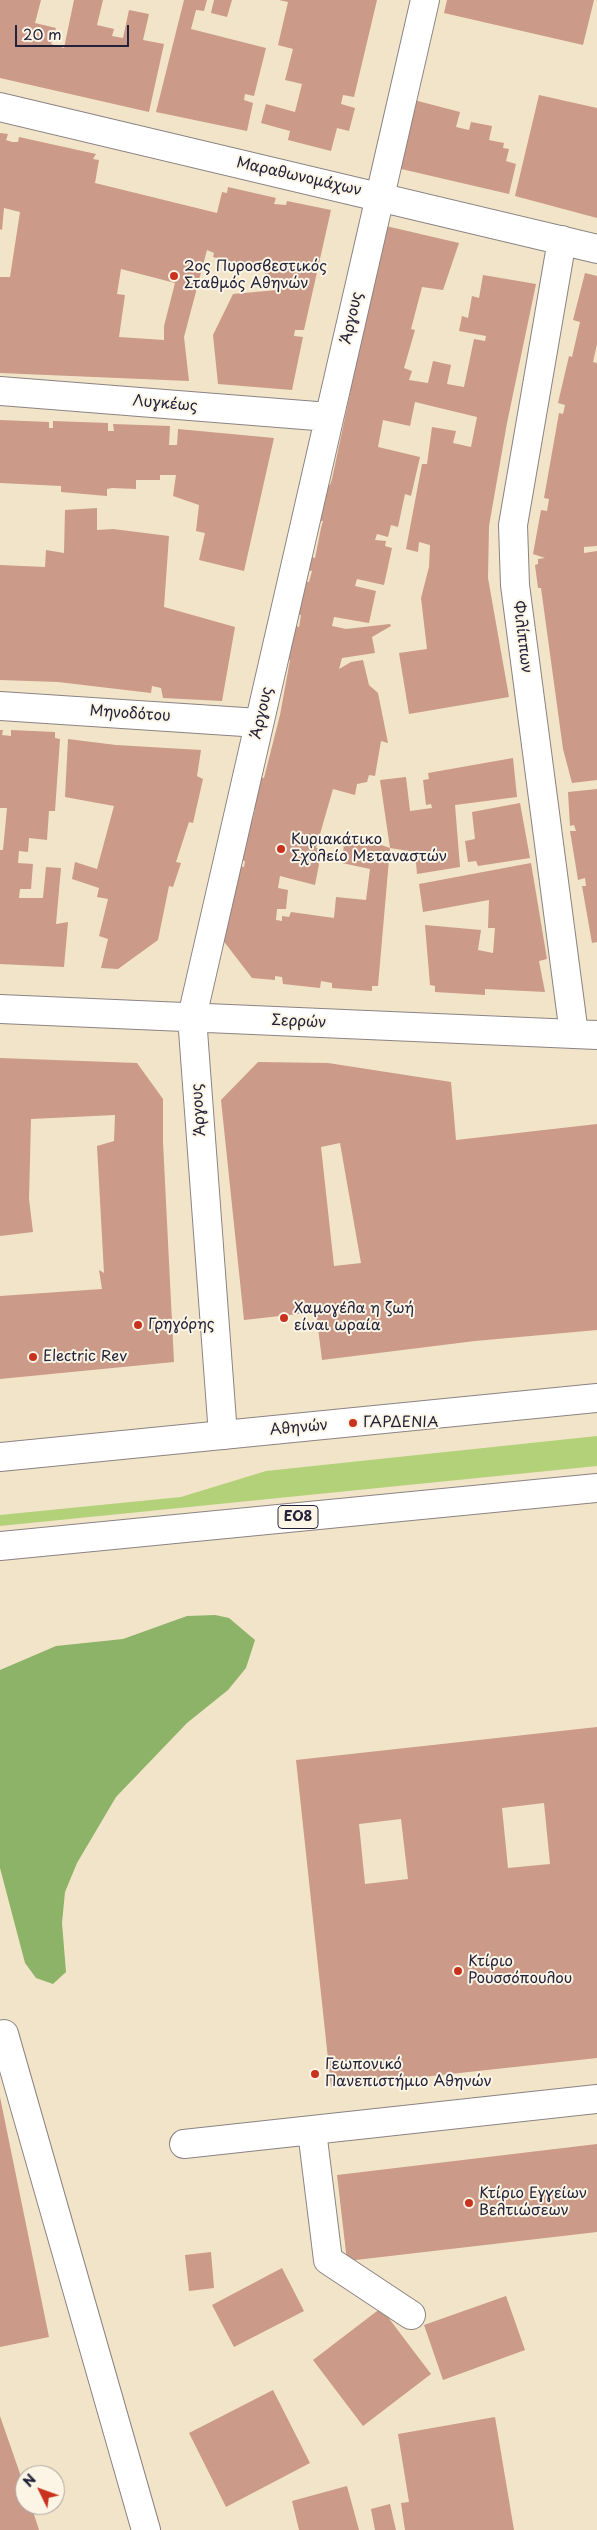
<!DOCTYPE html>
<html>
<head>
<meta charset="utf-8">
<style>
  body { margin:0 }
  #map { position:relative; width:597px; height:2530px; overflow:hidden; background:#f2e4c8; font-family:"Playpen Sans",sans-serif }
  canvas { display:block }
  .north { position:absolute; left:15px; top:2465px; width:50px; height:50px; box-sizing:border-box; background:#fcf5e5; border:1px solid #a5a1a1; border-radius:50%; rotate:312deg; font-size:14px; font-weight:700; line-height:20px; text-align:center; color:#22223b }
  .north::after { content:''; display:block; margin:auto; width:18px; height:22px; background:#c8321e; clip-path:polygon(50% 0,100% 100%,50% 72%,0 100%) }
  .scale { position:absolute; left:15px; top:25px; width:114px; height:22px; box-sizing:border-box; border:2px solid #22223b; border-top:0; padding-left:6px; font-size:15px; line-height:18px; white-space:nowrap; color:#22223b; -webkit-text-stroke:4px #fcf5e5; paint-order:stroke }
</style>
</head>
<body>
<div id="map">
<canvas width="597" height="2530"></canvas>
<div class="north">N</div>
<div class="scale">20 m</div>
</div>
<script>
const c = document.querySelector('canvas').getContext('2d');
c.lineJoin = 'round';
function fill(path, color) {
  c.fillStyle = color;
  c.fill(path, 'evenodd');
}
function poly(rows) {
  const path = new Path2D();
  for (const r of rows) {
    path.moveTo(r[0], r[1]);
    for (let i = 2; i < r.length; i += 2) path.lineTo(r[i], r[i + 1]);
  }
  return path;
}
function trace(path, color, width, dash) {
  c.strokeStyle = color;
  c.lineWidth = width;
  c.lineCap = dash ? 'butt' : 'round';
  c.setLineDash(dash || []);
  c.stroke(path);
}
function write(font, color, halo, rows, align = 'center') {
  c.font = font + ' "Playpen Sans",sans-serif';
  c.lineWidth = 4;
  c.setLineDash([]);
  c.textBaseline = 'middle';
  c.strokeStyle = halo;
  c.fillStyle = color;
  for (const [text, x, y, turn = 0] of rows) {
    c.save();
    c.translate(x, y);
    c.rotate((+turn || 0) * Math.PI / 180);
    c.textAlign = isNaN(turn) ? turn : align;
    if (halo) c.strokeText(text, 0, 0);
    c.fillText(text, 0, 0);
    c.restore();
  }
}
const green = poly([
  [597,1436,597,1466,0,1526,0,1515,181,1497,266,1471]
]);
const forest = poly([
  [215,1615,229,1618,255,1640,246,1668,228,1690,187,1723,116,1797,77,1863,65,1892,62,1923,66,1972,53,1984,36,1978,25,1963,0,1868,0,1670,56,1646,123,1639,187,1616]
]);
const building = poly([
  [0,0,41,0,35,23,56,28,51,44,64,48,74,0,103,0,97,25,114,29,112,36,123,38,129,10,149,14,143,40,164,44,149,112,0,78],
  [184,0,207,0,204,11,196,10,191,29,266,48,254,96,245,94,244,100,253,103,247,131,156,112],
  [214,0,232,0,227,17,211,13],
  [279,0,377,0,354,97,343,95,341,104,355,108,349,131,337,128,331,151,288,140,290,131,261,123,266,104,295,112,302,84,285,80,293,49,278,45,288,2],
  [447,0,594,0,583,45,444,13],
  [539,95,597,108,597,218,515,196],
  [414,100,460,112,456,127,469,130,471,122,492,126,489,140,504,143,503,148,509,149,506,161,516,164,509,194,397,168],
  [0,133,8,134,6,140,12,142,18,142,19,137,96,154,93,159,99,160,95,183,217,213,222,192,227,193,228,187,276,198,274,204,286,205,287,201,331,210,304,330,295,330,294,336,303,337,292,390,218,384,213,335,233,294,277,290,277,286,262,283,267,267,261,266,259,270,213,257,214,253,207,250,184,337,189,381,0,373,0,277,10,277,20,212,4,208,2,230,0,229],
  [121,269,175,283,164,326,164,340,119,337,125,295,117,294],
  [386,226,459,243,443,290,422,287,411,329,415,330,404,368,412,371,409,380,428,383,433,361,451,365,447,384,464,387,474,339,485,341,486,336,459,331,462,316,468,318,472,296,479,298,483,275,536,284,507,423,489,526,488,578,509,697,409,714,399,653,427,649,421,598,429,567,430,545,419,542,418,552,406,549,422,464,427,464,432,427,456,431,453,443,471,447,477,417,415,402,410,426,383,420,378,447,420,457,411,496,405,494,398,527,391,525,388,537,377,534,375,540,386,541,385,546,392,548,384,585,357,579,355,586,376,591,369,623,334,617,332,626,346,629,390,624,391,626,372,637,375,653,342,658,339,669,351,662,363,660,369,685,378,693,388,743,381,741,375,776,369,775,367,782,357,784,355,795,333,789,316,848,322,849,315,885,280,876,278,888,288,890,286,909,277,909,276,920,282,921,282,916,289,917,291,912,334,918,336,897,366,900,370,869,342,863,345,833,390,848,378,986,372,986,372,991,332,988,332,983,321,981,320,988,283,984,282,977,275,976,275,980,252,978,222,939,240,866,244,867,245,861,240,860,248,817,253,818,255,809,251,807,260,777,264,778,280,715,290,660,287,659,294,625,299,627,301,615,295,614,303,581,309,582,312,571,305,570,308,556,315,558,321,528,323,521,316,520,323,484,330,485,332,479,351,389,346,386],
  [585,273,597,276,597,344,593,362,597,363,597,546,584,547,584,553,597,551,597,780,572,783,563,749,541,588,538,588,535,565,538,564,538,559,545,558,533,554,541,510,547,511,549,499,544,498,559,413,563,414,565,405,558,403,569,356,572,357,580,322,573,320],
  [0,420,49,422,49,428,53,428,53,421,108,423,108,431,114,431,113,424,170,426,169,445,177,445,178,429,274,438,244,571,199,560,205,533,196,531,199,505,173,496,176,475,160,475,160,480,136,480,136,489,112,488,107,489,107,496,61,492,61,486,0,483],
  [97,508,97,530,113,529,169,536,164,607,235,627,222,701,163,698,161,688,152,686,151,693,58,682,0,680,0,565,45,567,46,550,64,553,65,510],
  [0,730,3,730,2,735,11,736,11,730,55,732,55,738,60,739,55,811,49,811,47,840,29,838,28,852,19,851,18,863,33,864,31,889,20,889,19,898,43,898,46,867,61,868,56,924,68,922,64,967,0,964,0,850,3,850,7,808,0,808],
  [68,739,116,745,201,750,197,776,203,779,193,823,189,822,176,862,181,863,173,887,169,886,158,940,118,969,101,968,108,939,99,936,108,899,97,897,99,888,72,879,75,862,97,869,114,806,65,797],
  [513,758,517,797,455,805,460,867,417,874,415,852,390,848,380,780,406,777,410,811,432,808,431,804,426,805,423,780,429,779,428,773],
  [597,789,597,942,592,943,582,886,586,886,585,878,578,880,570,831,576,831,574,825,570,826,568,792],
  [520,803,530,858,478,866,476,861,468,862,465,841,475,839,472,812],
  [531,863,547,959,539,961,545,992,485,989,485,995,435,992,435,986,430,985,425,925,481,930,478,950,493,953,495,928,488,928,489,900,423,912,419,884],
  [0,1058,137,1063,163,1099,163,1142,174,1362,0,1379,0,1296,102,1289,99,1270,104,1273,97,1146,114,1141,115,1115,31,1119,29,1199,33,1232,0,1236],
  [258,1062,328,1063,451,1082,456,1140,597,1124,597,1330,475,1341,322,1360,316,1312,244,1320,221,1100],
  [340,1143,361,1263,334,1266,321,1147],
  [597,1727,597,2058,331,2087,296,1760],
  [544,1803,550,1864,508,1868,502,1808],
  [401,1819,408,1879,365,1884,359,1824],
  [0,2097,49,2337,0,2347],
  [597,2144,597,2232,347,2261,337,2175],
  [211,2252,214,2288,189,2291,185,2255],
  [282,2268,304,2311,234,2347,212,2305],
  [506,2296,525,2350,443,2380,424,2325],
  [381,2308,431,2374,363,2426,313,2360],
  [273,2390,310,2463,226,2507,189,2433],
  [0,2416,25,2488,25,2505,31,2505,39,2530,0,2530],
  [495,2417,514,2530,405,2530,401,2503,409,2502,398,2434],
  [347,2486,359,2530,299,2530,292,2501],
  [390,2504,396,2530,375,2530,371,2509]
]);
const minor = poly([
  [0,107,597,249],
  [562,240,513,525,515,585,574,1034],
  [0,391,329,417],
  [0,706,259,723],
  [0,1009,597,1035],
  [223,1435,192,1017,425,0],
  [4,2034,146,2530],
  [312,2131,328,2260,411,2315],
  [184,2144,597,2099]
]);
const highway = poly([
  [0,1457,597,1398],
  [0,1546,597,1488]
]);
const markers = [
  [174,276,5,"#c8321e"],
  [281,849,5,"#c8321e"],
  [284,1318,5,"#c8321e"],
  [138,1325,5,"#c8321e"],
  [33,1357,5,"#c8321e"],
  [353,1423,5,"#c8321e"],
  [458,1971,5,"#c8321e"],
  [315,2074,5,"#c8321e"],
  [469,2203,5,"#c8321e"]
];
const shields = [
  [298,1517,40]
];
const shieldNames = [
  ["ΕΟ8",298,1517]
];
const streetNames = [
  ["Μαραθωνομάχων",299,177,13],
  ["Άργους",352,318,-77],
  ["Λυγκέως",165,404,5],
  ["Φιλίππων",522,637,83],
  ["Άργους",262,713,-77],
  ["Μηνοδότου",130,714,4],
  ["Σερρών",299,1022,3],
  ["Άργους",199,1110,-94],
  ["Αθηνών",299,1428,-5]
];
const poiNames = [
  ["2ος Πυροσβεστικός",184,267],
  ["Σταθμός Αθηνών",184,284],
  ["Κυριακάτικο",291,840],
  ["Σχολείο Μεταναστών",291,857],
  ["Χαμογέλα η ζωή",294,1309],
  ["είναι ωραία",294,1326],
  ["Γρηγόρης",148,1325],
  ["Electric Rev",43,1357],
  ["ΓΑΡΔΕΝΙΑ",363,1423],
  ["Κτίριο",468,1962],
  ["Ρουσσόπουλου",468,1979],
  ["Γεωπονικό",325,2065],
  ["Πανεπιστήμιο Αθηνών",325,2082],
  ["Κτίριο Εγγείων",479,2194],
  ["Βελτιώσεων",479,2211]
];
fill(green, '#b2d178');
fill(forest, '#8db368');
fill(building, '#cb9a88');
trace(minor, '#8a8382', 30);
trace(highway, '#8a8382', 30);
trace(minor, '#fff', 28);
trace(highway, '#fff', 28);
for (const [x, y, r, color] of markers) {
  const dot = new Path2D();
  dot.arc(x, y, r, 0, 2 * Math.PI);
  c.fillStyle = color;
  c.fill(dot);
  trace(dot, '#fcf5e5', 2);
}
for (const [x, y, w] of shields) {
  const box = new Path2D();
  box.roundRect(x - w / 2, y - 11.5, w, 23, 4);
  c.fillStyle = '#fcf5e5';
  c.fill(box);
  trace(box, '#22223b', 1);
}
write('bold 14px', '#22223b', null, shieldNames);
write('15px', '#22223b', '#fcf5e5', streetNames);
write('15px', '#22223b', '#fcf5e5', poiNames, 'left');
</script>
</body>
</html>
